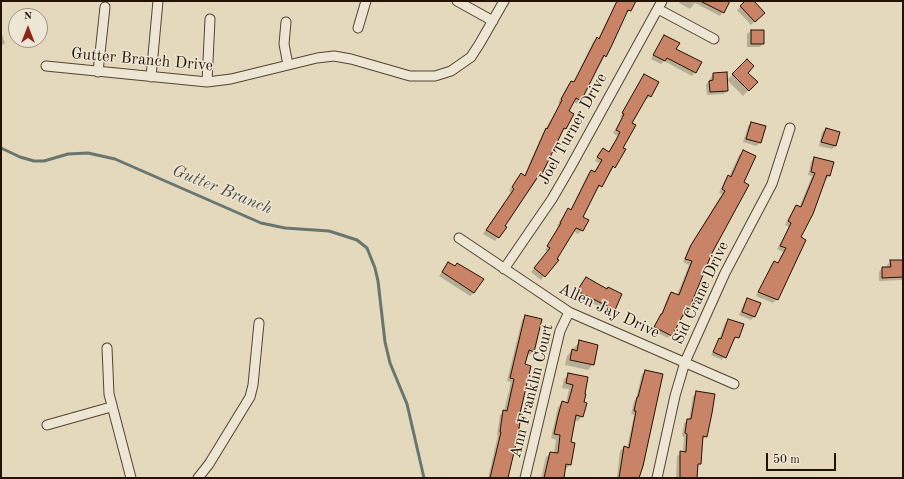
<!DOCTYPE html>
<html>
<head>
<meta charset="utf-8">
<style>
  body { margin:0 }
  #map { position:relative; width:904px; height:479px; overflow:hidden; background:#e4d9bd; font-family:"Old Standard TT",serif }
  canvas { display:block }
  .frame { position:absolute; inset:0; border:2px solid #241201; pointer-events:none }
  .north { position:absolute; left:8px; top:8px; width:40px; height:40px; box-sizing:border-box; background:#ede6d4; border:1px solid #9d9180; border-radius:50%; rotate:0deg; font-size:11px; font-weight:700; line-height:16px; text-align:center; color:#241201 }
  .north::after { content:''; display:block; margin:auto; width:14px; height:18px; background:#8f2418; clip-path:polygon(50% 0,100% 100%,50% 72%,0 100%) }
  .scale { position:absolute; left:766px; top:453px; width:70px; height:18px; box-sizing:border-box; border:2px solid #241201; border-top:0; padding-left:5px; font-size:12px; line-height:14px; white-space:nowrap; color:#241201; -webkit-text-stroke:3px #ede6d4; paint-order:stroke }
</style>
</head>
<body>
<div id="map">
<canvas width="904" height="479"></canvas>
<div class="frame"></div>
<div class="north">N</div>
<div class="scale">50 m</div>
</div>
<script>
const c = document.querySelector('canvas').getContext('2d');
c.lineJoin = 'round';
function fill(path, color) {
  c.fillStyle = color;
  c.fill(path, 'evenodd');
}
function poly(rows) {
  const path = new Path2D();
  for (const r of rows) {
    path.moveTo(r[0], r[1]);
    for (let i = 2; i < r.length; i += 2) path.lineTo(r[i], r[i + 1]);
  }
  return path;
}
function trace(path, color, width, dash) {
  c.strokeStyle = color;
  c.lineWidth = width;
  c.lineCap = dash ? 'butt' : 'round';
  c.setLineDash(dash || []);
  c.stroke(path);
}
function write(font, color, halo, rows, align = 'center') {
  c.font = font + ' "Old Standard TT",serif';
  c.lineWidth = 3;
  c.setLineDash([]);
  c.textBaseline = 'middle';
  c.strokeStyle = halo;
  c.fillStyle = color;
  for (const [text, x, y, turn = 0] of rows) {
    c.save();
    c.translate(x, y);
    c.rotate((+turn || 0) * Math.PI / 180);
    c.textAlign = isNaN(turn) ? turn : align;
    if (halo) c.strokeText(text, 0, 0);
    c.fillText(text, 0, 0);
    c.restore();
  }
}
const shadow = poly([
  [617,1,635,1,630,11,626,13,605,56,580,100,577,104,573,101,568,111,565,128,561,132,540,175,504,226,505,227,495,241,483,234,511,192,509,191,517,178,521,175,524,176,543,133,560,104,558,103,568,86,573,83,593,42,597,38,598,39],
  [680,1,729,1,720,16,695,3,690,9,679,3],
  [747,1,753,1,763,13,751,25,737,10],
  [751,31,763,31,763,43,760,47,747,47,747,34],
  [1,32,5,43,1,46],
  [664,36,695,72,692,76,664,61,661,64,651,59],
  [747,61,747,73,756,82,743,96,727,80],
  [713,74,727,91,724,94,707,95,706,85],
  [644,75,650,96,647,99,645,98,631,123,614,167,601,186,596,189,581,217,582,230,578,234,573,231,541,280,531,272,548,252,545,250,559,227,557,226,565,213,568,210,570,211,588,174,591,171,594,172,599,163,595,161,599,153,603,150,608,153,613,144,618,136,613,133,622,118,620,117],
  [751,123,764,127,760,143,756,146,743,142,748,126],
  [826,129,835,146,832,149,819,146,822,132],
  [743,152,711,253,687,314,683,317,681,316,668,338,651,330,661,315,668,296,671,293,677,295,689,265,683,262,688,249,722,194,719,193,725,180,729,177,739,155],
  [814,158,830,176,825,179,799,237,777,299,773,303,756,296,771,266,774,262,777,264,783,252,777,249,789,227,785,225,793,210,797,206,799,208,812,176,808,175,811,162],
  [891,261,903,261,903,280,879,281,879,272,882,268,887,268,887,265],
  [445,267,454,267,474,293,470,296,439,276],
  [586,278,606,290,608,288,614,309,611,313,575,294],
  [748,299,754,317,751,320,739,315,744,303],
  [525,316,533,351,530,355,527,354,524,365,517,423,507,478,488,478,498,435,497,435,500,415,504,411,511,382,507,381,522,320],
  [729,320,738,337,733,340,722,360,711,355,719,340,725,323],
  [579,342,593,364,588,370,565,365,567,356],
  [646,371,638,478,617,478,620,451,624,447,627,448,634,415,631,414,634,401,636,399,642,374],
  [569,374,583,403,582,416,578,421,574,420,569,443,570,465,565,469,563,478,541,478,546,457,551,453,554,453,556,440,551,438,558,407,562,403,566,403,569,389,562,388,564,379],
  [697,392,706,436,702,440,700,464,696,467,696,478,676,478,677,456,683,452,684,437,682,436,684,423,689,420,693,396]
]);
const stream = poly([
  [1,148,20,157,34,161,44,161,68,154,88,153,115,159,261,223,285,228,329,231,357,240,367,248,375,268,378,281,385,342,390,363,407,404,424,478]
]);
const building = poly([
  [617,1,636,1,631,11,628,10,612,45,606,57,604,55,581,101,576,98,569,111,574,114,566,129,564,128,541,176,539,175,505,226,507,227,499,238,486,230,514,189,512,187,521,173,525,176,546,128,547,129,562,100,561,99,571,81,574,82,597,37,599,39,617,1],
  [700,1,730,1,724,13,700,1],
  [745,1,754,1,765,13,755,22,740,6,745,1],
  [751,30,764,30,764,44,751,44,751,30],
  [664,35,680,43,676,49,702,62,696,73,667,58,665,61,653,55,664,35],
  [747,59,754,66,748,73,758,82,749,91,732,74,747,59],
  [727,72,728,91,710,92,709,81,713,80,713,73,727,72],
  [644,74,659,82,651,97,648,95,632,123,636,125,623,148,626,149,615,168,613,166,602,187,599,185,583,217,589,220,583,231,576,228,557,259,559,260,545,277,534,268,550,248,547,246,561,223,560,223,568,208,571,210,591,170,595,172,602,160,597,157,603,148,609,152,616,140,620,132,616,130,624,114,622,113,644,74],
  [751,122,766,126,761,143,746,139,751,122],
  [826,128,840,132,836,146,821,142,826,128],
  [743,150,756,156,744,182,749,185,712,253,687,314,684,313,672,336,654,327,661,314,662,314,671,292,679,295,692,261,685,259,691,245,725,191,722,189,728,175,731,177,743,150],
  [814,157,834,162,830,176,827,175,813,214,801,237,806,240,778,300,758,292,774,261,778,263,786,248,780,246,791,223,788,221,796,205,801,207,815,173,811,172,814,157],
  [890,260,903,260,903,277,882,278,882,267,891,267,890,260],
  [448,262,455,266,457,263,484,279,474,293,442,272,448,262],
  [586,277,607,289,608,287,622,294,615,310,577,291,586,277],
  [747,298,761,303,755,317,742,312,747,298],
  [525,315,542,319,534,352,529,350,525,364,531,366,518,422,520,422,518,435,508,478,490,478,501,432,500,432,503,410,507,411,514,379,510,378,525,315],
  [728,319,744,324,739,338,735,337,726,358,713,352,719,338,721,339,728,319],
  [579,340,598,345,594,365,570,360,572,349,577,351,579,340],
  [645,370,663,374,643,466,639,478,619,478,624,446,629,448,636,411,634,411,637,397,638,397,645,370],
  [568,373,588,377,585,394,586,394,584,402,587,403,583,417,576,415,571,442,575,443,571,465,566,464,564,478,544,478,550,452,558,453,560,435,554,434,558,416,562,401,568,403,573,385,566,383,568,373],
  [696,391,715,394,712,413,707,437,703,436,701,464,698,464,697,478,680,478,680,451,686,452,687,434,685,433,687,419,691,419,696,391]
]);
const minor = poly([
  [457,1,493,21],
  [658,9,714,39],
  [286,22,284,44,288,65],
  [358,28,366,1],
  [46,66,207,82,231,79,317,58,334,56,351,59,410,76,435,76,451,71,471,57,480,43,504,1],
  [98,72,105,7],
  [151,77,158,1],
  [207,82,210,19],
  [459,238,569,312,734,384],
  [504,269,552,199,570,168,662,1],
  [107,348,109,394,131,478],
  [47,425,111,407],
  [198,478,209,464,250,397,253,385,259,323],
  [525,478,560,331,569,312],
  [657,478,675,396,685,362,725,273,772,184,790,128]
]);
const streetNames = [
  ["Gutter Branch Drive",142,60,5],
  ["Joel Turner Drive",573,129,-61],
  ["Sid Crane Drive",701,293,-65],
  ["Allen Jay Drive",609,311,25],
  ["Ann Franklin Court",532,391,-76]
];
const waterNames = [
  ["Gutter Branch",222,190,22]
];
fill(shadow, '#0003');
trace(stream, '#69766f', 3);
fill(building, '#c98367');
trace(building, '#241201', 1);
trace(minor, '#544430', 11);
trace(minor, '#ede6d4', 9);
write('16px', '#241201', '#ede6d4', streetNames);
write('italic 17px', '#4c4c41', '#ede6d4', waterNames);
</script>
</body>
</html>
